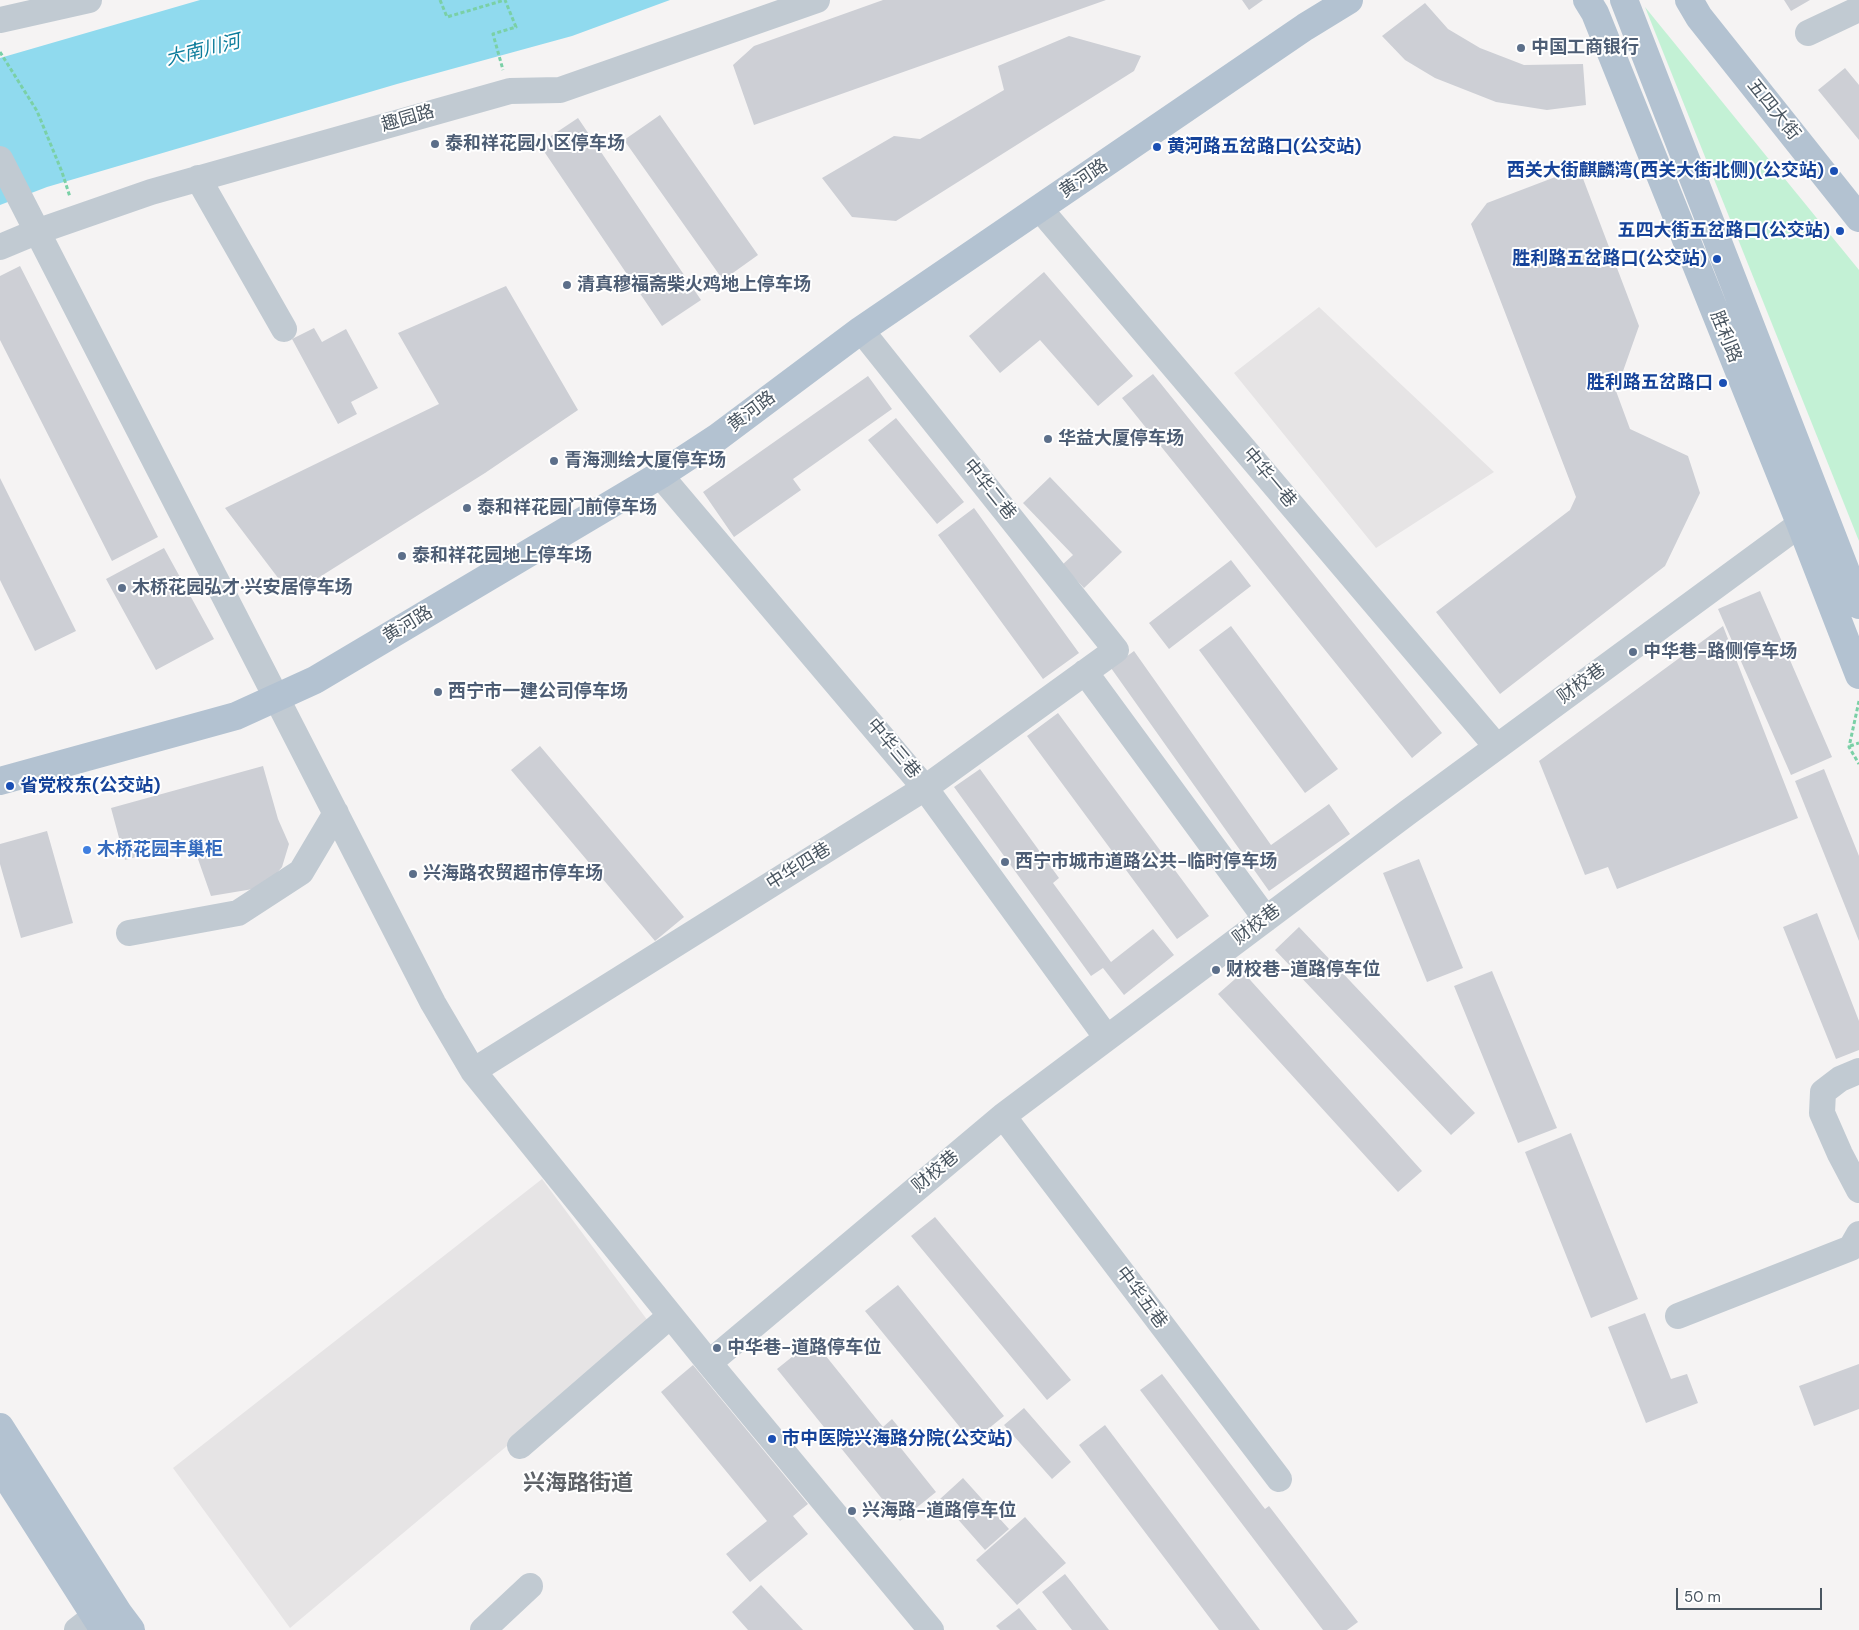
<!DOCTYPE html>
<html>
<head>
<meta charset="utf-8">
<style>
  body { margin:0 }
  #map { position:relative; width:1859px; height:1630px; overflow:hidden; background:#f5f3f3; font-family:"DM Sans",sans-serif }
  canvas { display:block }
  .scale { position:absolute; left:1676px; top:1588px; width:146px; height:22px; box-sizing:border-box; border:2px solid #4a5661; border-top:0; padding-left:6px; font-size:15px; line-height:18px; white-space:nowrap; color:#4a5661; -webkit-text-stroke:4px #fff; paint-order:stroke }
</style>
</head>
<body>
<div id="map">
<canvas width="1859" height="1630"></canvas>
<div class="scale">50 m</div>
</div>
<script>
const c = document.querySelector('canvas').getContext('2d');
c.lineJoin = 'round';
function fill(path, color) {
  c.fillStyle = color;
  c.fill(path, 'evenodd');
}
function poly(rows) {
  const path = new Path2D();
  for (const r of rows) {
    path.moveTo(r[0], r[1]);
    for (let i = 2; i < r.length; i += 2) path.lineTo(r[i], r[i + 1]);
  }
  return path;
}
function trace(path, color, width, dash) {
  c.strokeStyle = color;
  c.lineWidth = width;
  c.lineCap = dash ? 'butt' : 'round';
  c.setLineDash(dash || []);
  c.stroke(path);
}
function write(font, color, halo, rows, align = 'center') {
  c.font = font + ' "DM Sans","Noto Sans SC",sans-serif';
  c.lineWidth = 4;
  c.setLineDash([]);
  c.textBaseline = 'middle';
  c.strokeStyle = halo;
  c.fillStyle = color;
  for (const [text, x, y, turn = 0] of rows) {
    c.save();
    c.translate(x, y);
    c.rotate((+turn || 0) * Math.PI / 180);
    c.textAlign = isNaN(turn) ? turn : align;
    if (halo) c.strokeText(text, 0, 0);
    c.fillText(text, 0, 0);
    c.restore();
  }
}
const education = poly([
  [1319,307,1494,472,1376,548,1234,373],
  [542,1179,651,1325,290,1628,173,1468]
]);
const green = poly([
  [1645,7,1859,270,1859,541]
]);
const water = poly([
  [200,0,670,0,572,36,397,84,47,187,0,205,0,58]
]);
const building = poly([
  [883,0,1106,0,754,125,733,65,754,46],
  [1242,0,1263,0,1249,10],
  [1784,0,1810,0,1791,11],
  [1425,3,1448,29,1480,48,1524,65,1583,64,1586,105,1547,110,1496,102,1435,78,1405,60,1382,36],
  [1069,36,1141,56,1134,71,896,221,852,217,822,178,894,136,920,139,1004,90,998,66],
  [1845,68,1859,85,1859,140,1818,90],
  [660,115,758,255,723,280,624,140],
  [578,118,701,300,662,326,539,144],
  [1579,168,1639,326,1616,391,1630,429,1688,456,1700,493,1665,566,1500,694,1436,612,1570,510,1576,497,1471,224,1487,203],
  [20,266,158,537,112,561,0,340,0,276],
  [1044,272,1133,376,1098,406,1040,340,1000,373,969,336],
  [506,286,578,410,485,473,291,595,225,508,439,404,398,333],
  [314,328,322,342,346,329,378,388,351,402,357,414,338,424,292,339],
  [1153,374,1442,733,1412,758,1122,398],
  [868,376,892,409,793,479,801,490,734,537,703,492],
  [896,418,964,502,937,524,868,440],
  [1050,477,1122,552,1084,588,1062,565,1073,555,1023,503],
  [0,478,76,631,35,651,0,580],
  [974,508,1079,653,1043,679,938,535],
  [164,548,214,639,156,670,106,579],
  [1231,560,1251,586,1169,649,1149,623],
  [1760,591,1832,757,1791,775,1718,609],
  [1231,626,1338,769,1305,793,1199,650],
  [1723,626,1798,818,1617,889,1608,867,1585,875,1539,761],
  [1134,651,1271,845,1329,804,1350,834,1269,891,1111,668],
  [1058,713,1209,916,1177,939,1027,736],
  [540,746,684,917,655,941,511,770],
  [263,766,278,819,289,844,282,867,265,887,211,896,192,842,125,860,111,808],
  [980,769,1059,878,1053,883,1111,962,1153,929,1174,955,1124,995,1103,968,1091,976,954,787],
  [1824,769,1859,856,1859,941,1795,781],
  [47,831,73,923,21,938,0,864,0,844],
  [1419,859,1463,968,1427,982,1383,873],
  [1817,913,1859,1021,1859,1050,1836,1059,1783,927],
  [1299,927,1475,1113,1451,1135,1275,950],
  [1492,971,1557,1128,1518,1143,1454,986],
  [1243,972,1422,1171,1398,1192,1218,994],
  [1571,1133,1638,1299,1591,1318,1525,1152],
  [935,1217,1071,1380,1047,1400,911,1236],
  [898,1285,1004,1416,972,1442,865,1311],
  [1645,1313,1671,1379,1687,1374,1698,1403,1646,1423,1608,1327],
  [813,1340,883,1427,892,1419,909,1440,900,1447,936,1492,900,1521,777,1369],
  [1859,1364,1859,1409,1814,1426,1799,1386],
  [693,1365,808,1504,793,1516,808,1534,750,1582,726,1554,767,1521,661,1392],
  [1162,1374,1265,1509,1269,1506,1358,1622,1347,1630,1323,1630,1140,1390],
  [1024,1408,1071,1462,1052,1479,1004,1425],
  [1105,1425,1260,1630,1219,1630,1079,1445],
  [963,1478,1009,1529,985,1550,940,1499],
  [1025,1517,1066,1563,1017,1605,976,1560],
  [1065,1574,1109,1630,1072,1630,1042,1592],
  [761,1585,803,1630,748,1630,732,1612],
  [1019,1608,1037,1630,1000,1630,996,1626]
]);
const path = poly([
  [440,0,447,17,505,0,516,27,493,34,503,70],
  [0,52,37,111,62,172,70,197],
  [1859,701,1849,747,1859,764],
  [1850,746,1859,743]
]);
const minor = poly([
  [0,20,89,0],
  [1808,33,1859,9],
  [0,159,433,1003,473,1071,709,1363,931,1630],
  [198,178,284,329],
  [1040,209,1497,747],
  [0,247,36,232,151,192,510,91,560,90,817,0],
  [660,475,925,788,1107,1038],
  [1085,672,1266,919],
  [129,933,238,913,301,872,336,813],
  [473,1071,925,788,1116,650,861,330],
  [1859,1071,1840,1079,1823,1092,1822,1113,1840,1154,1859,1190],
  [1003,1116,1279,1479],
  [1678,1316,1851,1248,1859,1234],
  [709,1363,1003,1116,1407,813,1818,511],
  [520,1446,670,1316],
  [77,1630,95,1616],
  [483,1630,530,1586]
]);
const major = poly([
  [1587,0,1595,13,1800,523,1859,675],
  [1624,0,1859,605],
  [1689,0,1699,17,1859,218],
  [0,781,236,716,315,680,660,475,718,437,861,330,1305,27,1349,0],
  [0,1427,119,1614,131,1630],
  [0,1467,104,1630]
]);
const markers = [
  [1521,48,5,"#5c6f8a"],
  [435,144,5,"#5c6f8a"],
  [1157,147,5,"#1a4fb4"],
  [1834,171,5,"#1a4fb4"],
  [1840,231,5,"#1a4fb4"],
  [1717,259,5,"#1a4fb4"],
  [567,285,5,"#5c6f8a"],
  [1723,383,5,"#1a4fb4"],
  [1048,439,5,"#5c6f8a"],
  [554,461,5,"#5c6f8a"],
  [467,508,5,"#5c6f8a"],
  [402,556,5,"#5c6f8a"],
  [122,588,5,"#5c6f8a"],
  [1633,652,5,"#5c6f8a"],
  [438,692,5,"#5c6f8a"],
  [10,786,5,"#1a4fb4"],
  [87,850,5,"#3f7fe0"],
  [1005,862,5,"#5c6f8a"],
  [413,874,5,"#5c6f8a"],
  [1216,970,5,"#5c6f8a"],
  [717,1348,5,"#5c6f8a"],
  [772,1439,5,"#1a4fb4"],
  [852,1511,5,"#5c6f8a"]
];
const serviceNames = [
  ["中国工商银行",1531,48],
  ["泰和祥花园小区停车场",445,144],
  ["清真穆福斋柴火鸡地上停车场",577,285],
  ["华益大厦停车场",1058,439],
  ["青海测绘大厦停车场",564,461],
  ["泰和祥花园门前停车场",477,508],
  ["泰和祥花园地上停车场",412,556],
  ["木桥花园弘才·兴安居停车场",132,588],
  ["中华巷-路侧停车场",1643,652],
  ["西宁市一建公司停车场",448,692],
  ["西宁市城市道路公共-临时停车场",1015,862],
  ["兴海路农贸超市停车场",423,874],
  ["财校巷-道路停车位",1226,970],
  ["中华巷-道路停车位",727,1348],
  ["兴海路-道路停车位",862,1511]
];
const streetNames = [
  ["五四大街",1773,110,51],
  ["趣园路",408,119,-16],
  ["黄河路",1084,179,-34],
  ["胜利路",1725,337,68],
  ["黄河路",752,412,-37],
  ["中华一巷",1269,478,50],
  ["中华二巷",989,490,51],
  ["黄河路",408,625,-31],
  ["财校巷",1582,684,-36],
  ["中华三巷",893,749,50],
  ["中华四巷",799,867,-32],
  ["财校巷",1257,925,-37],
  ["财校巷",936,1172,-40],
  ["中华五巷",1141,1298,53]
];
const transitNames = [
  ["黄河路五岔路口(公交站)",1167,147,"left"],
  ["西关大街麒麟湾(西关大街北侧)(公交站)",1824,171],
  ["五四大街五岔路口(公交站)",1830,231],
  ["胜利路五岔路口(公交站)",1707,259],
  ["胜利路五岔路口",1713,383],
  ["省党校东(公交站)",20,786,"left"],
  ["市中医院兴海路分院(公交站)",782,1439,"left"]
];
const shopNames = [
  ["木桥花园丰巢柜",97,850]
];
const waterNames = [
  ["大南川河",203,51,-14]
];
const districtNames = [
  ["兴海路街道",578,1484]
];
fill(education, '#e6e4e5');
fill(green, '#c3f1d5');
fill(water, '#90daee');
fill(building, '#cdcfd5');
trace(path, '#7ad0a6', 3, [4, 2.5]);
trace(minor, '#c1cad2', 26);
trace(major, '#b3c2d1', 28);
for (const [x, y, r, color] of markers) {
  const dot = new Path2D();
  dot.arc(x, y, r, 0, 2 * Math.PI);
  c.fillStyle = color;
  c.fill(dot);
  trace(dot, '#fff', 2);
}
write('bold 18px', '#4e5e75', '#fff', serviceNames, 'left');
write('18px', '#4a5661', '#fff', streetNames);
write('bold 18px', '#164399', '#fff', transitNames, 'right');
write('bold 18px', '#366cbe', '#fff', shopNames, 'left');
write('italic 19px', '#0c7c9b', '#fff', waterNames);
write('bold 22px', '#5f6368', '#fff', districtNames);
</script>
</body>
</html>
